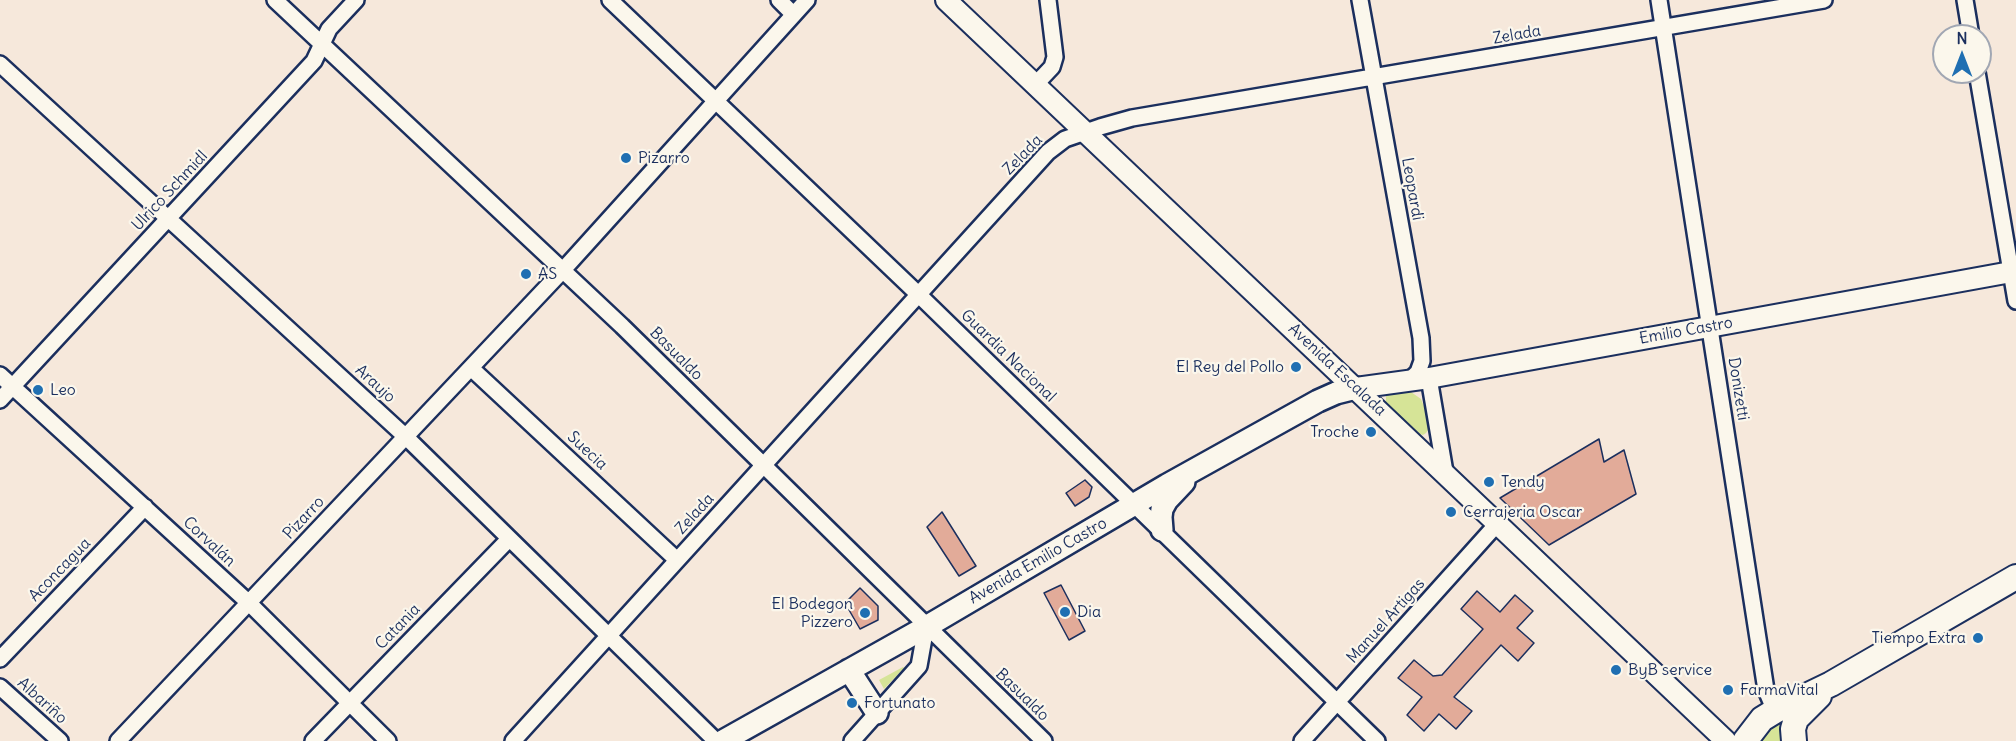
<!DOCTYPE html>
<meta charset="utf-8">
<style>
body{margin:0}
#map{position:relative;width:2016px;height:741px;overflow:hidden;background:#f6e8db;font-family:Delius,sans-serif}
canvas{display:block}
.north{position:absolute;left:1932px;top:24px;width:60px;height:60px;box-sizing:border-box;background:#fbf7ec;border:2px solid #a1a7b3;border-radius:50%;rotate:0deg;font-size:16px;font-weight:700;line-height:24px;text-align:center;color:#1b2f5e}
.north::after{content:'';display:block;margin:auto;width:21px;height:27px;background:#1f6fb2;clip-path:polygon(50% 0,100% 100%,50% 72%,0 100%)}
</style>
<div id="map">
<canvas width="2016" height="741"></canvas>
<div class="north">N</div>
</div>
<script>
const c = document.querySelector('canvas').getContext('2d');
c.lineJoin = 'round';
function paint(path, color) {
  c.fillStyle = color;
  c.fill(path, 'evenodd');
}
function poly(rows) {
  const path = new Path2D();
  for (const r of rows) {
    path.moveTo(r[0], r[1]);
    for (let i = 2; i < r.length; i += 2) path.lineTo(r[i], r[i + 1]);
  }
  return path;
}
function stroke(path, color, width, dash) {
  c.strokeStyle = color;
  c.lineWidth = width;
  c.lineCap = dash ? 'butt' : 'round';
  c.setLineDash(dash || []);
  c.stroke(path);
}
function write(font, color, halo, rows, align = 'center') {
  c.font = font + ' Delius,sans-serif';
  c.lineWidth = 4.5;
  c.setLineDash([]);
  c.textBaseline = 'middle';
  c.strokeStyle = halo;
  c.fillStyle = color;
  for (const [text, x, y, turn = 0] of rows) {
    c.save();
    c.translate(x, y);
    c.rotate((+turn || 0) * Math.PI / 180);
    c.textAlign = isNaN(turn) ? turn : align;
    if (halo) c.strokeText(text, 0, 0);
    c.fillText(text, 0, 0);
    c.restore();
  }
}
const green = poly([
 [1396,392,1411,392,1421,399,1425,409,1428,425,1428,430,1426,433,1423,435,1417,433,1386,403,1386,396],
 [903,667,904,668,884,689,879,680],
 [1794,706,1787,741,1760,741,1761,733]
]);
const building = poly([
 [1599,439,1604,462,1624,450,1636,494,1549,545,1500,498,1599,439],
 [1085,480,1092,487,1089,497,1075,506,1066,493,1085,480],
 [942,512,976,566,959,576,927,527,942,512],
 [1061,585,1085,631,1069,640,1044,593,1061,585],
 [860,588,878,606,878,620,860,629,845,603,860,588],
 [1477,591,1500,612,1515,595,1533,611,1517,628,1534,643,1518,661,1501,645,1454,697,1472,711,1456,729,1439,714,1424,731,1407,715,1422,697,1398,678,1414,660,1433,676,1442,675,1483,629,1461,609,1477,591]
]);
const minor = poly([
 [275,0,622,326,1044,741],
 [610,0,919,295,1377,741],
 [779,0,793,14],
 [1360,0,1421,338,1422,361,1418,372,1409,381],
 [1659,0,1766,690,1775,711],
 [1965,0,1971,36],
 [0,64,406,437,716,741],
 [1977,72,2016,301],
 [1035,85,1052,67,1055,57,1048,0],
 [471,368,677,560],
 [0,375,249,603,388,741],
 [1429,378,1445,472],
 [0,400,314,61,329,29,356,0],
 [0,659,145,507],
 [0,687,60,741],
 [118,741,563,270,807,0],
 [313,741,509,539],
 [513,741,1048,152,1065,139,1100,127,1132,118,1824,0],
 [852,741,919,666,926,627],
 [1302,741,1497,524]
]);
const tertiary = poly([
 [946,0,1726,741],
 [1356,388,1429,378,2016,271]
]);
const secondary = poly([
 [1162,530,1161,517,1162,509,1167,500,1184,482],
 [849,670,877,713],
 [723,741,926,627,1167,485,1318,401,1336,393,1356,388]
]);
const primary = poly([
 [1745,741,1762,719,1775,711,1831,684,2016,577],
 [1794,741,1793,729,1796,719,1819,696]
]);
const markers = [
 [626,158,6,"#1f6fb2"],
 [526,274,6,"#1f6fb2"],
 [1296,367,6,"#1f6fb2"],
 [38,390,6,"#1f6fb2"],
 [1371,432,6,"#1f6fb2"],
 [1489,482,6,"#1f6fb2"],
 [1451,512,6,"#1f6fb2"],
 [1065,612,6,"#1f6fb2"],
 [865,613,6,"#1f6fb2"],
 [1978,638,6,"#1f6fb2"],
 [1616,670,6,"#1f6fb2"],
 [1728,690,6,"#1f6fb2"],
 [852,703,6,"#1f6fb2"]
];
const streetNames = [
 ["Zelada",1517,35,-10],
 ["Zelada",1023,155,-46],
 ["Leopardi",1412,189,80],
 ["Ulrico Schmidl",170,191,-47],
 ["Emilio Castro",1686,331,-10],
 ["Basualdo",676,354,45],
 ["Guardia Nacional",1008,356,44],
 ["Avenida Escalada",1337,370,43],
 ["Araujo",375,384,42],
 ["Donizetti",1738,389,81],
 ["Suecia",587,451,43],
 ["Zelada",695,514,-48],
 ["Pizarro",304,518,-47],
 ["Corvalán",209,542,43],
 ["Avenida Emilio Castro",1038,561,-30],
 ["Aconcagua",60,570,-46],
 ["Manuel Artigas",1386,621,-48],
 ["Catania",398,627,-46],
 ["Basualdo",1022,695,44],
 ["Albariño",42,701,42]
];
const poiNames = [
 ["Pizarro",638,158],
 ["AS",538,274],
 ["El Rey del Pollo",1284,367,"right"],
 ["Leo",50,390],
 ["Troche",1359,432,"right"],
 ["Tendy",1501,482],
 ["Cerrajeria Oscar",1463,512],
 ["El Bodegon",853,604,"right"],
 ["Pizzero",853,622,"right"],
 ["Dia",1077,612],
 ["Tiempo Extra",1966,638,"right"],
 ["ByB service",1628,670],
 ["FarmaVital",1740,690],
 ["Fortunato",864,703]
];
paint(green, '#d6e497');
paint(building, '#e2ab99');
stroke(building, '#1b2f5e', 1.5);
stroke(minor, '#1b2f5e', 20);
stroke(tertiary, '#1b2f5e', 24);
stroke(secondary, '#1b2f5e', 26);
stroke(primary, '#1b2f5e', 28);
stroke(minor, '#fbf7ec', 15);
stroke(tertiary, '#fbf7ec', 20);
stroke(secondary, '#fbf7ec', 21);
stroke(primary, '#fbf7ec', 24);
for (const [x, y, r, color] of markers) {
  const dot = new Path2D();
  dot.arc(x, y, r, 0, 2 * Math.PI);
  c.fillStyle = color;
  c.fill(dot);
  stroke(dot, '#fbf7ec', 2);
}
write('16px', '#1b2f5e', '#fbf7ec', streetNames);
write('16px', '#1b2f5e', '#fbf7ec', poiNames, 'left');
</script>
